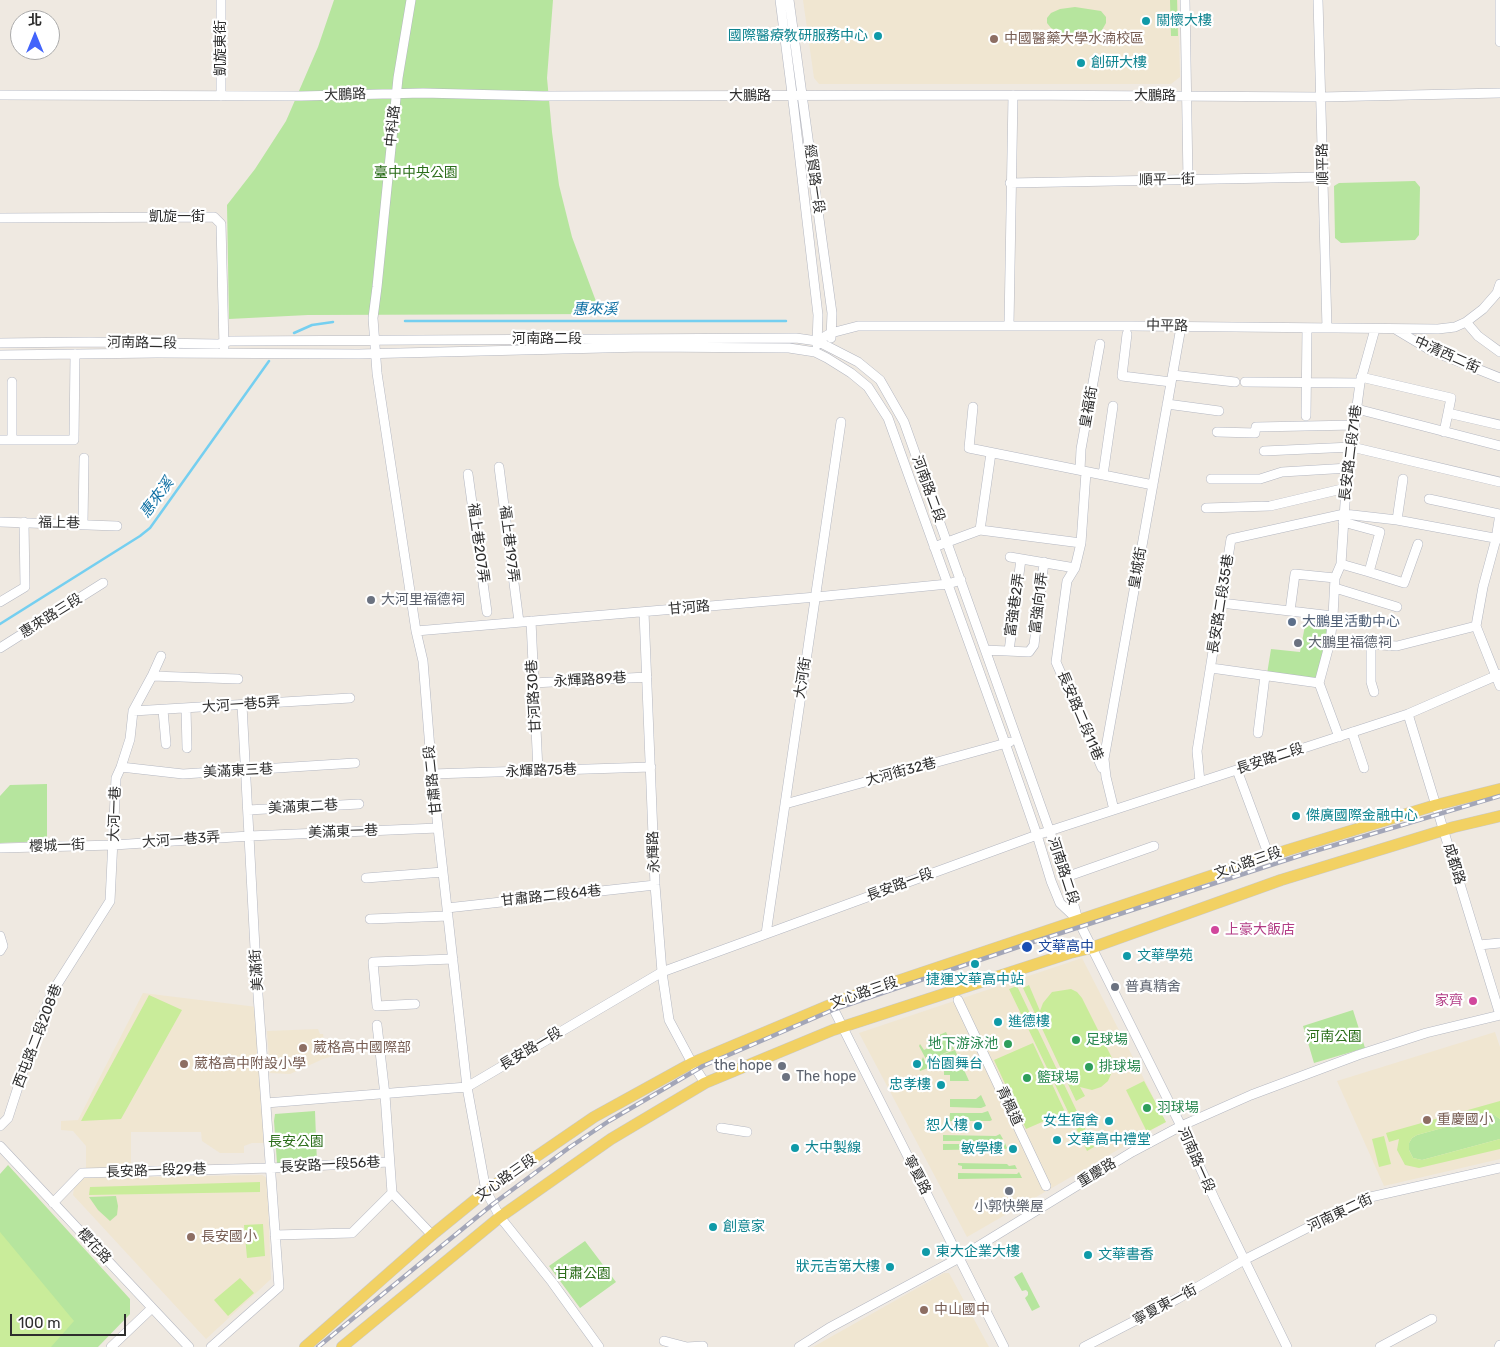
<!DOCTYPE html>
<meta charset="utf-8">
<style>
body{margin:0}
#map{position:relative;width:1500px;height:1347px;overflow:hidden;background:#efe9e1;font-family:Rubik,"Noto Sans TC",sans-serif}
canvas{display:block}
.north{position:absolute;left:10px;top:10px;width:50px;height:50px;box-sizing:border-box;background:#fff;border:1px solid #ababab;border-radius:50%;rotate:0deg;font-size:14px;font-weight:700;line-height:20px;text-align:center;color:#2e2e2e}
.north::after{content:'';display:block;margin:auto;width:18px;height:22px;background:#4264fb;clip-path:polygon(50% 0,100% 100%,50% 72%,0 100%)}
.scale{position:absolute;left:10px;top:1314px;width:116px;height:22px;box-sizing:border-box;border:2px solid #2e2e2e;border-top:0;padding-left:6px;font-size:15px;line-height:18px;white-space:nowrap;color:#2e2e2e;-webkit-text-stroke:4px #fff;paint-order:stroke}
</style>
<div id="map">
<canvas width="1500" height="1347"></canvas>
<div class="north">北</div>
<div class="scale">100 m</div>
</div>
<script>
const c = document.querySelector('canvas').getContext('2d');
c.lineJoin = 'round';
function paint(path, color) {
  c.fillStyle = color;
  c.fill(path, 'evenodd');
}
function poly(rows) {
  const path = new Path2D();
  for (const r of rows) {
    path.moveTo(r[0], r[1]);
    for (let i = 2; i < r.length; i += 2) path.lineTo(r[i], r[i + 1]);
  }
  return path;
}
function stroke(path, color, width, dash) {
  c.strokeStyle = color;
  c.lineWidth = width;
  c.lineCap = dash ? 'butt' : 'round';
  c.setLineDash(dash || []);
  c.stroke(path);
}
function write(font, color, halo, rows, align = 'center') {
  c.font = font + ' Rubik,"Noto Sans TC",sans-serif';
  c.lineWidth = 4.5;
  c.setLineDash([]);
  c.textBaseline = 'middle';
  c.strokeStyle = halo;
  c.fillStyle = color;
  for (const [text, x, y, turn = 0] of rows) {
    c.save();
    c.translate(x, y);
    c.rotate((+turn || 0) * Math.PI / 180);
    c.textAlign = isNaN(turn) ? turn : align;
    if (halo) c.strokeText(text, 0, 0);
    c.fillText(text, 0, 0);
    c.restore();
  }
}
const education = poly([
 [803,0,1178,0,1180,77,1171,84,819,84,814,78],
 [1082,958,1166,1122,967,1237,859,1033],
 [143,993,257,1007,267,1143,252,1143,244,1146,244,1153,220,1153,202,1141,201,1132,131,1132,131,1169,86,1170,86,1146,73,1131,61,1130,61,1121,78,1120],
 [318,1029,320,1034,323,1034,324,1040,336,1041,337,1055,323,1059,290,1074,270,1073,267,1031],
 [1495,1032,1500,1047,1500,1159,1384,1186,1337,1081],
 [262,1175,267,1178,271,1279,206,1339,73,1195,74,1188,84,1178],
 [944,1273,949,1273,989,1347,813,1347]
]);
const green = poly([
 [334,0,553,0,547,78,552,132,559,185,572,237,597,304,602,314,308,315,229,319,227,205,255,169,286,121,318,47],
 [1170,0,1177,0,1178,36,1171,36],
 [1075,7,1101,11,1106,17,1106,23,1102,30,1092,34,1076,36,1059,32,1051,28,1047,23,1047,18,1051,13,1060,9],
 [1415,181,1420,187,1419,235,1415,240,1341,243,1335,238,1334,186,1339,183],
 [1307,615,1331,618,1317,680,1267,674,1271,649,1300,652],
 [47,784,47,841,0,843,0,796,10,785],
 [1353,1010,1365,1048,1314,1063,1303,1026],
 [946,1032,954,1049,938,1056,955,1050,969,1081,950,1081,950,1075,944,1075,944,1067,940,1060,941,1063,920,1071,919,1068,923,1057,925,1062,927,1061,919,1046,920,1044,924,1050,930,1047,928,1040],
 [981,1095,986,1106,981,1108,950,1107,950,1099,976,1099],
 [315,1111,317,1164,283,1168,277,1163,274,1121,275,1114],
 [988,1111,992,1120,990,1121,949,1121,950,1113,982,1113],
 [1493,1114,1500,1119,1500,1139,1422,1160,1413,1158,1409,1150,1409,1143,1412,1138,1417,1135],
 [1000,1134,1003,1139,998,1141,943,1141,943,1135,996,1136],
 [1005,1143,1007,1148,1006,1149,943,1150,943,1144,1001,1144],
 [958,1163,1007,1164,1009,1166,1015,1165,1017,1169,962,1169,962,1166,958,1165],
 [8,1165,130,1299,130,1314,98,1347,0,1347,0,1174],
 [1019,1172,1022,1178,1020,1178,958,1179,958,1173,1017,1174],
 [116,1196,118,1206,117,1215,110,1221,98,1210,89,1197],
 [585,1241,616,1282,580,1308,549,1266],
 [1022,1272,1040,1307,1032,1311,1025,1298,1028,1295,1028,1292,1026,1290,1022,1291,1014,1277]
]);
const pitch = poly([
 [1029,985,1040,1011,1043,1003,1052,992,1071,989,1077,992,1082,998,1113,1060,1114,1067,1108,1081,1101,1087,1092,1090,1080,1087,1085,1096,1076,1101,1023,988],
 [1017,986,1094,1147,1087,1151,1009,989],
 [149,995,182,1010,121,1119,81,1121],
 [1033,1043,1065,1112,1026,1129,994,1060],
 [1144,1081,1166,1122,1147,1132,1126,1090],
 [1500,1101,1500,1119,1493,1114,1417,1135,1412,1138,1409,1143,1409,1150,1413,1158,1422,1160,1500,1139,1500,1149,1419,1168,1405,1165,1397,1150,1399,1139,1389,1142,1386,1133],
 [1384,1136,1391,1164,1379,1167,1372,1139],
 [260,1182,260,1192,89,1195,90,1187],
 [263,1224,265,1256,247,1258,244,1225],
 [0,1232,74,1321,51,1347,0,1347],
 [240,1278,254,1293,228,1316,214,1300]
]);
const stream = poly([
 [405,321,786,321],
 [294,333,312,325,333,322],
 [0,624,140,536,150,528,269,361]
]);
const minor = poly([
 [221,0,221,96],
 [411,0,398,78,377,287,373,318,377,373,416,631,423,661,432,774,467,1087,486,1191,500,1217,552,1282,599,1347],
 [780,0,794,109,818,315,817,345],
 [789,0,832,313,831,338],
 [1185,0,1188,180],
 [1318,0,1327,328],
 [1500,0,1500,42],
 [0,95,301,96,423,93,543,96,1013,95,1321,97,1500,93],
 [1010,183,1323,177],
 [0,218,214,217,221,224,224,347],
 [1466,322,1478,336,1500,352],
 [1009,325,1013,95],
 [1395,329,1430,350,1500,378],
 [1127,334,1122,376,1171,382],
 [817,341,831,333,858,326,1132,326,1438,329,1455,327,1466,322,1483,309,1497,293,1500,284],
 [0,343,89,342,218,344,230,341,796,338,817,341,858,362,880,380,904,422,1066,877,1078,920,1181,1126,1215,1200,1287,1347],
 [0,355,157,353,359,354,644,347,789,348,815,352,827,358,851,373,868,387,888,418,1005,743,1037,835,1051,881,1060,903,1078,920],
 [1173,375,1235,382],
 [1361,377,1451,398,1448,413,1500,425],
 [1245,382,1360,383],
 [1167,404,1219,411],
 [973,407,969,448,1153,485],
 [1357,409,1500,446],
 [1306,416,1307,328],
 [1217,432,1255,433,1256,427,1355,425],
 [1444,432,1448,413],
 [0,440,74,440,75,354],
 [12,440,12,382],
 [1264,451,1352,447,1500,482],
 [499,467,519,622],
 [1080,470,1081,449,1100,344],
 [1086,472,1081,543,1075,568,1067,581,1056,662,1102,768],
 [468,474,487,612],
 [1103,475,1113,406],
 [1211,479,1260,479,1282,472,1349,468],
 [1429,499,1500,514],
 [1206,508,1270,506,1346,488],
 [1500,514,1496,539,1483,587,1476,626,1500,686],
 [1397,520,1403,479],
 [0,522,117,526],
 [83,524,84,458],
 [980,530,991,453],
 [934,547,980,530,1081,543],
 [1010,557,1075,568],
 [1341,564,1369,572,1380,532,1343,522],
 [1369,572,1404,583,1418,544],
 [1335,588,1397,607],
 [0,602,25,587,24,522],
 [1221,603,1333,616],
 [1290,611,1295,574,1335,578],
 [644,612,655,885,662,972,669,1020,692,1063,705,1083],
 [531,621,538,771],
 [416,631,816,597,948,584,961,580],
 [1330,642,1397,646,1476,626],
 [1371,644,1371,682,1374,692],
 [0,648,103,583],
 [985,650,1029,652,1034,645,1044,562],
 [1009,651,1021,559],
 [1211,668,1319,683],
 [152,676,161,656],
 [533,683,647,677],
 [186,708,187,748],
 [163,710,166,744],
 [133,711,350,698],
 [1408,714,1500,1015],
 [1352,732,1364,768],
 [1258,733,1265,676],
 [1339,737,1319,683,1330,642,1333,616,1335,578,1341,564,1346,488,1360,383,1375,329],
 [121,767,183,774,355,763],
 [1237,770,1269,856],
 [432,774,651,767],
 [1200,782,1197,751,1231,539,1344,514,1397,520,1500,539],
 [785,804,1010,742],
 [248,810,359,804],
 [1114,810,1106,777,1104,759,1181,327],
 [0,848,114,845,249,836,438,828],
 [1066,877,1154,846],
 [366,878,443,872],
 [447,908,655,885],
 [370,919,448,916],
 [766,934,841,422],
 [0,936,3,946,0,951],
 [1479,945,1500,943],
 [958,1000,1046,1186],
 [415,1004,377,1006,373,962,453,959],
 [831,1004,1004,1347],
 [377,1025,385,1095,392,1193],
 [266,1103,467,1087,662,972,1037,835,1408,714,1500,674],
 [0,1126,8,1118,28,1056,51,994,110,901,116,778,121,767,130,739,133,711,152,676,238,679],
 [721,1128,747,1132],
 [0,1146,189,1347],
 [392,1193,432,1235],
 [53,1203,82,1173,271,1168,389,1162],
 [275,1235,352,1233,392,1193],
 [664,1341,687,1347,703,1346],
 [111,1347,152,1308],
 [211,1347,279,1287,256,967,242,705],
 [799,1347,829,1328,959,1258,1132,1152,1181,1126,1251,1095,1358,1055,1426,1033,1500,1015],
 [1084,1347,1177,1299,1244,1260,1366,1198,1500,1168],
 [1380,1347,1432,1319],
 [1499,1347,1500,1345]
]);
const major = poly([
 [305,1347,432,1235,486,1191,594,1117,692,1063,844,999,1288,850,1436,805,1500,789],
 [342,1347,500,1217,611,1139,705,1083,833,1030,1070,953,1091,948,1281,880,1454,827,1500,816]
]);
const rail = poly([
 [318,1347,493,1204,570,1147,609,1121,703,1066,835,1009,1027,944,1308,853,1500,796]
]);
const markers = [
 [1146,21,5,"#0f9aa8"],
 [878,36,5,"#0f9aa8"],
 [994,39,5,"#8d6e63"],
 [1081,63,5,"#0f9aa8"],
 [371,600,5,"#6b7280"],
 [1292,622,5,"#5c6f8a"],
 [1298,643,5,"#6b7280"],
 [1296,816,5,"#0f9aa8"],
 [1215,930,5,"#d1479c"],
 [1027,947,6,"#1a4fb4"],
 [1127,956,5,"#0f9aa8"],
 [975,964,5,"#0f9aa8"],
 [1115,987,5,"#6b7280"],
 [1473,1001,5,"#d1479c"],
 [998,1022,5,"#0f9aa8"],
 [1076,1040,5,"#2e9e5b"],
 [1008,1044,5,"#2e9e5b"],
 [303,1048,5,"#8d6e63"],
 [184,1064,5,"#8d6e63"],
 [917,1064,5,"#0f9aa8"],
 [782,1066,5,"#6b7280"],
 [1089,1067,5,"#2e9e5b"],
 [786,1077,5,"#6b7280"],
 [1027,1078,5,"#2e9e5b"],
 [941,1085,5,"#0f9aa8"],
 [1147,1108,5,"#2e9e5b"],
 [1427,1120,5,"#8d6e63"],
 [1109,1121,5,"#0f9aa8"],
 [978,1126,5,"#0f9aa8"],
 [1057,1140,5,"#0f9aa8"],
 [795,1148,5,"#0f9aa8"],
 [1013,1149,5,"#0f9aa8"],
 [1009,1191,5,"#6b7280"],
 [713,1227,5,"#0f9aa8"],
 [191,1237,5,"#8d6e63"],
 [926,1252,5,"#0f9aa8"],
 [1088,1255,5,"#0f9aa8"],
 [890,1267,5,"#0f9aa8"],
 [924,1310,5,"#8d6e63"]
];
const cultureNames = [
 ["關懷大樓",1156,21],
 ["國際醫療敎研服務中心",868,36,"right"],
 ["創研大樓",1091,63],
 ["傑廣國際金融中心",1306,816],
 ["文華學苑",1137,956],
 ["捷運文華高中站",975,980,"center"],
 ["進德樓",1008,1022],
 ["怡園舞台",927,1064],
 ["忠孝樓",931,1085,"right"],
 ["女生宿舍",1099,1121,"right"],
 ["恕人樓",968,1126,"right"],
 ["文華高中禮堂",1067,1140],
 ["大中製線",805,1148],
 ["敏學樓",1003,1149,"right"],
 ["創意家",723,1227],
 ["東大企業大樓",936,1252],
 ["文華書香",1098,1255],
 ["狀元吉第大樓",880,1267,"right"]
];
const educationNames = [
 ["中國醫藥大學水湳校區",1004,39],
 ["葳格高中國際部",313,1048],
 ["葳格高中附設小學",194,1064],
 ["重慶國小",1437,1120],
 ["長安國小",201,1237],
 ["中山國中",934,1310]
];
const streetNames = [
 ["凱旋東街",221,48,-90],
 ["大鵬路",345,95,-2],
 ["大鵬路",750,96],
 ["大鵬路",1155,96],
 ["中科路",393,126,-84],
 ["順平路",1323,164,-91],
 ["經貿路一段",814,179,82],
 ["順平一街",1167,180,-1],
 ["凱旋一街",177,217],
 ["中平路",1167,326,1],
 ["河南路二段",547,339],
 ["河南路二段",142,343,1],
 ["中清西二街",1447,355,24],
 ["皇福街",1089,407,-80],
 ["長安路二段71巷",1351,453,-83],
 ["河南路二段",928,489,70],
 ["福上巷",59,523,1],
 ["福上巷207弄",478,543,82],
 ["福上巷197弄",509,544,83],
 ["皇城街",1138,568,-80],
 ["富強向1弄",1039,603,-83],
 ["長安路二段35巷",1221,604,-81],
 ["富強巷2弄",1015,605,-82],
 ["甘河路",689,608,-5],
 ["惠來路三段",51,616,-32],
 ["大河街",803,678,-81],
 ["永輝路89巷",590,680,-3],
 ["甘河路30巷",534,696,-93],
 ["大河一巷5弄",241,705,-4],
 ["長安路二段11巷",1080,716,67],
 ["長安路二段",1270,759,-18],
 ["美滿東三巷",238,771,-3],
 ["永輝路75巷",541,771,-2],
 ["大河街32巷",901,772,-15],
 ["甘肅路二段",433,780,-96],
 ["美滿東二巷",303,807,-3],
 ["大河一巷",115,814,-88],
 ["美滿東一巷",343,832,-2],
 ["大河一巷3弄",181,840,-4],
 ["櫻城一街",57,846,-2],
 ["永輝路",654,852,-92],
 ["文心路三段",1248,863,-19],
 ["成都路",1454,864,73],
 ["河南路二段",1063,871,72],
 ["長安路一段",900,885,-20],
 ["甘肅路二段64巷",551,896,-6],
 ["美滿街",257,970,-94],
 ["文心路三段",864,993,-19],
 ["西屯路二段208巷",38,1036,-69],
 ["長安路一段",531,1049,-31],
 ["青楓道",1009,1106,65],
 ["河南路一段",1196,1160,66],
 ["長安路一段56巷",330,1165,-3],
 ["長安路一段29巷",156,1171,-2],
 ["重慶路",1097,1173,-31],
 ["寧夏路",917,1175,63],
 ["文心路三段",506,1178,-35],
 ["河南東二街",1340,1213,-25],
 ["櫻花路",94,1246,47],
 ["寧夏東一街",1165,1305,-28]
];
const parkNames = [
 ["臺中中央公園",416,173],
 ["河南公園",1334,1037],
 ["長安公園",296,1142],
 ["甘肅公園",583,1274]
];
const worshipNames = [
 ["大河里福德祠",381,600],
 ["大鵬里福德祠",1308,643],
 ["普真精舍",1125,987],
 ["the hope",772,1066,"right"],
 ["The hope",796,1077],
 ["小郭快樂屋",1009,1207,"center"]
];
const serviceNames = [
 ["大鵬里活動中心",1302,622]
];
const hotelNames = [
 ["上豪大飯店",1225,930],
 ["家齊",1463,1001,"right"]
];
const transitNames = [
 ["文華高中",1038,947]
];
const leisureNames = [
 ["足球場",1086,1040],
 ["地下游泳池",998,1044,"right"],
 ["排球場",1099,1067],
 ["籃球場",1037,1078],
 ["羽球場",1157,1108]
];
const waterNames = [
 ["惠來溪",595,310],
 ["惠來溪",157,498,-54]
];
paint(education, '#f0e6d1');
paint(green, '#b6e59e');
paint(pitch, '#c9ec9a');
stroke(stream, '#75cff0', 2.5);
stroke(minor, '#b4b7c1', 10);
stroke(major, '#c9c9c9', 12);
stroke(minor, '#fff', 9);
stroke(major, '#f2d163', 11);
stroke(rail, '#a3a6b8', 4.5);
stroke(rail, '#fff', 2.5, [8]);
for (const [x, y, r, color] of markers) {
  const dot = new Path2D();
  dot.arc(x, y, r, 0, 2 * Math.PI);
  c.fillStyle = color;
  c.fill(dot);
  stroke(dot, '#fff', 2);
}
write('14px', '#0d838f', '#fff', cultureNames, 'left');
write('14px', '#785e54', '#fff', educationNames, 'left');
write('14px', '#2e2e2e', '#fff', streetNames);
write('14px', '#2c6e1b', '#fff', parkNames);
write('14px', '#5b616d', '#fff', worshipNames, 'left');
write('14px', '#4e5e75', '#fff', serviceNames, 'left');
write('14px', '#b23c85', '#fff', hotelNames, 'left');
write('14px', '#164399', '#fff', transitNames, 'left');
write('14px', '#27864d', '#fff', leisureNames, 'left');
write('italic 15px', '#0d6fa3', '#fff', waterNames);
</script>
